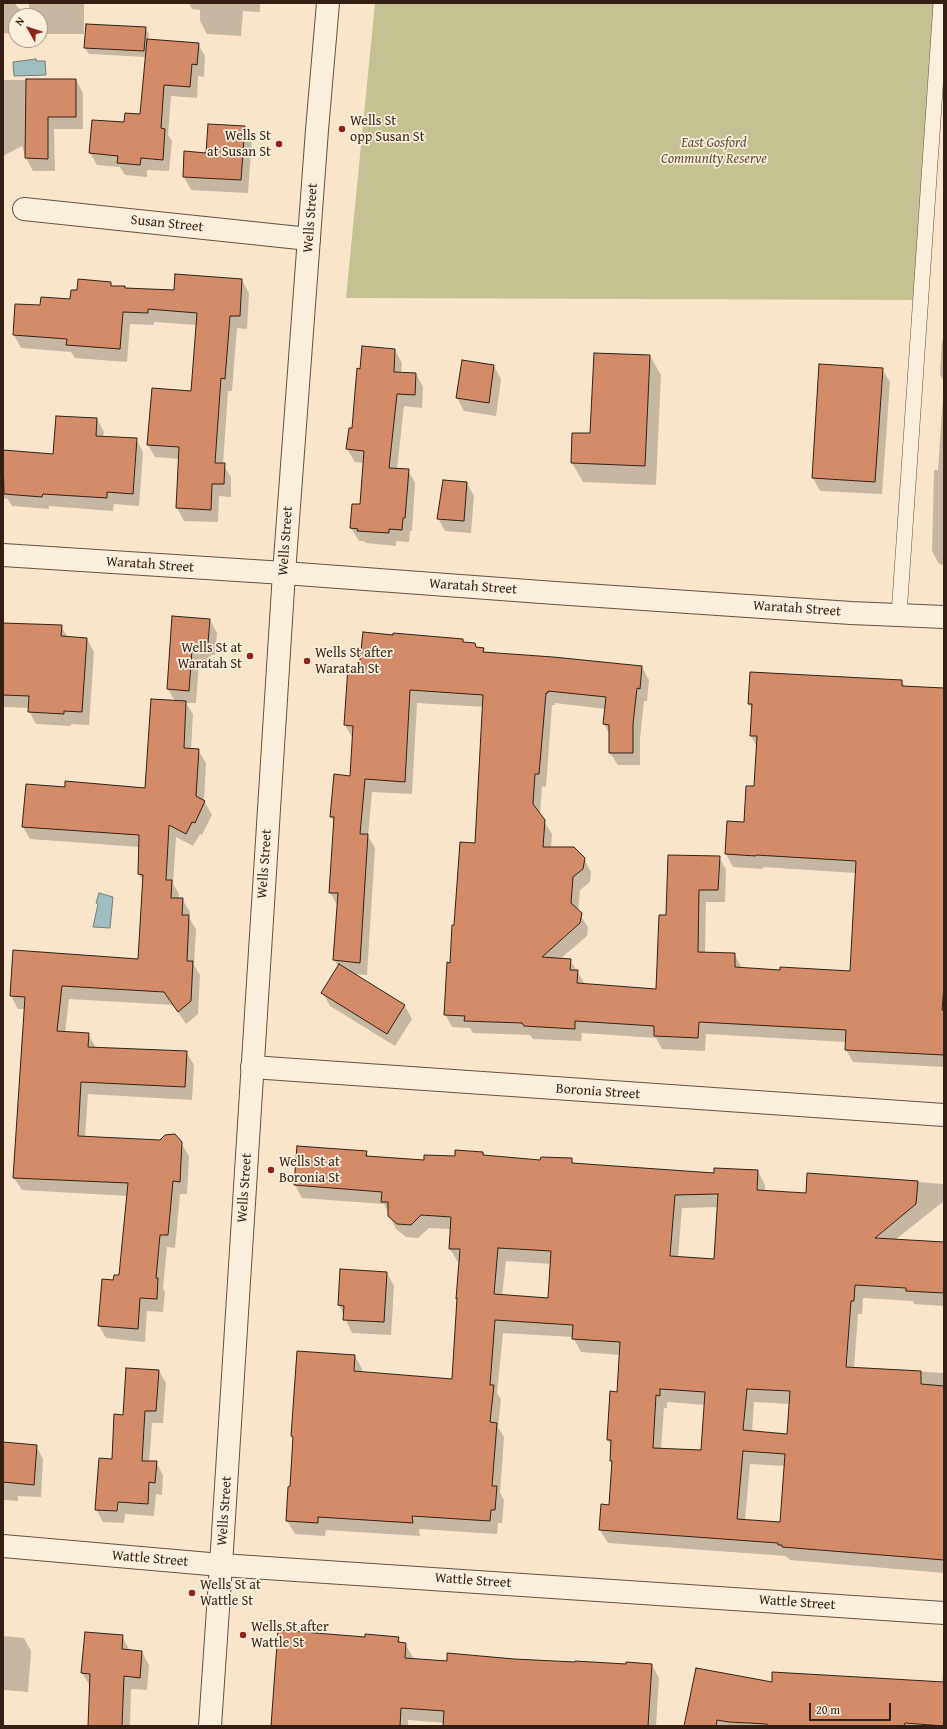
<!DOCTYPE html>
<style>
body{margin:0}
#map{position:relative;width:947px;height:1729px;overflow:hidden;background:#f8e5cb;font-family:"Gentium Book Plus",serif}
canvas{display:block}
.frame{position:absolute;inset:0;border:4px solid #351f14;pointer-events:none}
.north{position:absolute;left:8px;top:8px;width:40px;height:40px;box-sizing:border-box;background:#faeedd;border:1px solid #ab9b8d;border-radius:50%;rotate:309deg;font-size:11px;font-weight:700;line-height:16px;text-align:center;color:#351f14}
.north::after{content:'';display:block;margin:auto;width:14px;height:18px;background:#8f2418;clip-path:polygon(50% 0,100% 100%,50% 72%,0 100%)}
.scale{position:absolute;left:809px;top:1703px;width:82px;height:18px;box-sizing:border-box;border:2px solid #351f14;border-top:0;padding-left:5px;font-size:12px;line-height:14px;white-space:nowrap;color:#351f14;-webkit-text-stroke:3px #faeedd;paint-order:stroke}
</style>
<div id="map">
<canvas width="947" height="1729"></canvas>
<div class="frame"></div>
<div class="north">N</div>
<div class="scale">20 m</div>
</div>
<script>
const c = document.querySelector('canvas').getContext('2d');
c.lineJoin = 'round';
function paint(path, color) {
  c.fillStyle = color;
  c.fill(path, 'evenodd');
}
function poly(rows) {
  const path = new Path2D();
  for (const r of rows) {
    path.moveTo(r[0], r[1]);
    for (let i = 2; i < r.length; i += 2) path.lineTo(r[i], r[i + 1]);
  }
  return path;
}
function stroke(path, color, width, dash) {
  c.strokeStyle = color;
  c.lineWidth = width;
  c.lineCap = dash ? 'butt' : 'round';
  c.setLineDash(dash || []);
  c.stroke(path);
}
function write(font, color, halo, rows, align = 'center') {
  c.font = font + ' "Gentium Book Plus",serif';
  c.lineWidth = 3.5;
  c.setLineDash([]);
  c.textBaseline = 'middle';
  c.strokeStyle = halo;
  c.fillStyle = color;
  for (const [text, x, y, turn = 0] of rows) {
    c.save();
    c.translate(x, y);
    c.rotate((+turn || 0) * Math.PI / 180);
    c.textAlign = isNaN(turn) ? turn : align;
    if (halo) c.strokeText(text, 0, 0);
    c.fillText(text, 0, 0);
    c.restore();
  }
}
const green = poly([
 [375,3,940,3,921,300,346,298]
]);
const water = poly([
 [36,59,36,61,45,61,46,75,14,76,13,62,36,59],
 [99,893,113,897,110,928,93,927,98,904,96,903,99,893]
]);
const shadow = poly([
 [3,3,14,3,26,16,16,16,16,34,3,33],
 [29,3,84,3,84,34,40,34,40,16,29,16],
 [189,3,260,3,260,12,243,11,241,36,207,34,200,21,200,10,192,9],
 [145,28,149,34,148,40,198,44,205,56,204,77,198,76,197,98,171,96,168,135,172,141,169,171,147,170,147,177,125,175,120,167,97,165,90,153,125,124,141,115,146,57,89,54,85,48],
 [3,80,76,80,83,93,83,129,54,129,55,171,33,171,26,158,22,146,3,156],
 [244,127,252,140,248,193,191,190,184,177,207,154],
 [242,280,249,293,247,329,237,328,232,391,228,391,223,464,231,477,231,497,219,496,218,522,184,521,177,508,179,459,155,457,148,445,192,392,197,325,154,322,154,325,130,324,127,362,75,358,71,352,21,348,14,335,41,306,71,300,77,291,110,283,112,287,125,289,175,291],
 [942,340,944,340,944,565,939,564,932,551,934,470,938,470,944,381,940,375],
 [395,350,402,363,401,373,416,374,423,387,422,408,404,406,397,469,408,470,415,483,412,531,410,531,409,542,396,541,396,546,366,543,364,541,359,541,351,528,361,505,364,463,355,462,347,449,350,429,353,429,361,370],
 [650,356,661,375,656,485,583,482,572,463,591,434],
 [463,362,494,366,501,379,496,416,464,411,457,398],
 [882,369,890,382,882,494,820,491,813,478],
 [97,419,104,432,103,437,136,439,143,452,139,506,114,504,113,511,49,506,49,509,12,506,8,499,3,498,3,452,54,455],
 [467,483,474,496,471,533,445,531,438,518],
 [210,620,217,633,215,655,211,655,210,663,199,663,196,703,186,703,193,714,191,750,198,750,206,763,204,801,212,815,202,835,200,834,193,846,176,837,173,884,179,894,178,899,182,899,190,912,189,918,196,929,194,965,200,975,198,1014,186,1024,173,1005,69,999,65,1033,88,1034,96,1048,186,1052,194,1065,192,1100,88,1094,85,1137,181,1143,189,1156,187,1194,180,1194,175,1248,167,1247,163,1288,165,1292,163,1312,147,1311,145,1342,106,1338,99,1326,114,1281,120,1276,128,1196,22,1190,14,1178,25,1009,18,1009,11,996,139,960,144,883,139,874,140,847,30,839,23,827,66,788,146,789,175,701,168,689],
 [3,623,61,626,68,638,87,639,94,652,89,725,71,724,71,726,36,724,29,711,29,708,3,707],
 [463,640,465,643,474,644,477,648,483,649,485,653,642,667,649,680,647,701,644,701,640,738,640,765,618,765,610,753,610,735,604,724,606,709,555,703,555,705,552,705,546,787,542,786,540,815,552,834,551,848,584,859,591,872,590,882,580,890,578,912,588,927,587,936,560,959,570,960,585,984,657,990,667,916,719,857,726,870,725,902,706,902,705,953,734,954,742,968,781,971,851,973,856,873,763,867,763,869,733,867,726,854,744,823,755,787,757,747,751,736,752,710,749,704,902,681,905,687,944,689,944,1067,853,1062,846,1050,846,1042,706,1034,705,1051,662,1049,656,1038,582,1033,581,1041,533,1039,530,1035,473,1033,470,1028,452,1027,445,1014,455,926,476,844,484,707,417,703,412,794,372,792,368,836,375,848,367,975,353,974,405,1006,412,1019,395,1046,330,1006,323,993,339,967,334,960,337,905,330,892,335,823,331,817,351,777,353,739,345,725,349,668,360,669],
 [366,1152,369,1157,425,1161,483,1153,485,1156,541,1161,571,1159,574,1164,715,1174,758,1171,765,1185,765,1192,807,1194,808,1174,943,1184,944,1201,895,1240,944,1243,944,1306,914,1304,913,1301,863,1298,862,1314,858,1314,854,1368,944,1373,944,1573,790,1560,786,1556,608,1543,600,1530,610,1506,613,1465,611,1461,611,1445,608,1440,618,1393,620,1355,581,1352,573,1337,503,1333,497,1393,501,1399,498,1427,504,1437,500,1493,504,1500,502,1523,498,1523,497,1534,419,1529,420,1536,326,1530,325,1536,295,1534,287,1521,291,1487,294,1439,292,1436,355,1356,362,1369,362,1373,453,1380,460,1262,458,1262,450,1249,452,1229,429,1228,418,1238,406,1237,396,1229,384,1204,302,1198,295,1185],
 [718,1207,715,1260,678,1257,682,1208],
 [506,1261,551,1264,549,1299,502,1296],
 [667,1402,705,1405,702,1451,661,1449,664,1408,667,1408],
 [754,1402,790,1404,787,1435,752,1432],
 [750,1464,785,1466,781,1523,745,1521],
 [341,1270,387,1273,394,1286,391,1335,352,1333,339,1305],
 [159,1371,166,1383,163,1423,152,1423,149,1462,156,1462,163,1475,162,1495,156,1494,154,1516,125,1514,124,1523,103,1522,96,1509,113,1460,124,1416],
 [3,1443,36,1446,43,1459,41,1497,18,1496,18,1501,3,1500],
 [3,1636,24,1638,31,1651,28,1692,3,1690],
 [122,1636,130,1651,142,1652,149,1665,147,1690,131,1689,130,1726,89,1726,90,1686,82,1673],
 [366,1638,398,1638,401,1643,405,1644,413,1657,413,1660,448,1662,514,1660,627,1665,652,1665,659,1678,656,1726,444,1726,444,1723,408,1720,408,1726,272,1726],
 [943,1672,944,1726,685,1726,773,1684,942,1683]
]);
const building = poly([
 [86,24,146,27,144,51,84,48,86,24],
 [147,39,199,43,197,65,192,64,190,87,164,85,161,128,165,129,163,160,141,158,140,165,117,163,118,156,89,153,92,120,124,122,125,113,140,114,147,39],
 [26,79,76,79,76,117,48,117,48,159,25,158,26,79],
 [208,124,245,126,241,180,183,177,184,151,206,153,208,124],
 [175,274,242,279,240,316,230,316,225,379,221,378,215,463,225,463,224,484,212,484,211,510,176,508,179,447,147,445,152,388,191,391,197,313,148,309,148,313,123,312,120,349,66,345,67,339,13,335,15,304,40,305,41,297,70,299,71,290,77,290,78,279,111,282,111,286,125,286,125,288,174,290,175,274],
 [362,346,395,349,394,372,416,373,415,395,397,394,389,468,409,469,405,518,403,518,402,530,389,529,389,533,357,531,358,529,350,528,352,504,360,504,364,451,346,449,349,428,352,428,357,368,360,369,362,346],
 [594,353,650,355,645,466,571,463,572,433,590,433,594,353],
 [462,360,494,365,489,403,456,398,462,360],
 [819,364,883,368,875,482,812,478,819,364],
 [56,416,97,418,96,436,137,438,133,494,107,492,107,498,43,494,42,497,4,494,3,450,53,454,56,416],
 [443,480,467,482,464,521,437,519,443,480],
 [172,616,210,619,208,643,204,642,203,651,192,650,189,691,167,689,172,616],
 [3,623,62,625,61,636,87,638,82,712,64,711,64,714,28,712,29,696,3,695,3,623],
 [363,632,393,635,393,633,463,639,463,642,475,643,476,647,484,648,483,652,553,657,642,666,640,689,637,688,633,724,633,753,609,753,609,725,603,724,606,697,548,691,548,693,546,693,539,774,535,774,533,804,545,820,543,847,574,847,585,858,583,869,573,877,571,903,582,913,580,923,542,957,571,959,570,970,578,970,577,983,656,989,659,915,666,915,668,855,720,856,718,890,699,890,698,952,735,953,735,967,780,970,780,967,850,971,856,861,756,855,756,856,725,854,727,821,744,822,746,786,754,786,757,736,750,736,752,704,748,704,750,672,902,680,902,686,944,688,944,986,942,1010,944,1010,944,1055,845,1050,846,1030,699,1022,698,1038,654,1036,654,1026,575,1021,575,1029,524,1026,522,1023,464,1021,465,1016,444,1015,447,962,450,963,452,925,454,925,460,842,475,843,483,695,410,690,405,782,365,779,360,834,368,834,360,963,333,960,338,893,329,893,334,817,330,817,334,774,350,776,353,726,344,725,348,667,359,668,363,632],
 [151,699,186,701,184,748,199,749,196,796,205,801,195,823,192,822,186,834,169,825,166,880,172,880,171,898,183,898,182,915,189,915,187,961,193,961,191,1001,178,1012,164,992,62,986,57,1031,89,1033,88,1047,187,1051,185,1087,81,1082,78,1136,160,1140,165,1135,175,1134,182,1142,180,1182,173,1181,168,1235,160,1235,156,1278,158,1278,157,1299,140,1298,138,1329,98,1326,102,1279,113,1280,114,1275,119,1275,128,1183,13,1178,25,997,10,996,13,950,138,959,143,875,138,874,139,835,22,827,26,784,65,787,65,781,145,788,151,699],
 [339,964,405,1005,387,1034,321,993,339,964],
 [297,1146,367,1151,366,1156,424,1160,424,1155,455,1156,455,1150,483,1152,483,1155,540,1160,541,1157,572,1158,572,1163,714,1173,714,1168,758,1170,757,1190,806,1193,807,1173,918,1181,916,1204,875,1238,944,1242,944,1293,906,1291,906,1288,855,1285,854,1301,851,1301,846,1367,921,1371,921,1384,944,1386,944,1560,782,1547,782,1545,778,1545,778,1543,599,1530,601,1504,609,1505,612,1461,610,1461,611,1440,607,1440,610,1391,617,1392,620,1342,572,1339,573,1325,495,1320,490,1385,494,1385,490,1422,497,1423,492,1486,497,1486,495,1510,491,1510,490,1521,412,1516,413,1523,318,1517,318,1523,286,1521,288,1487,290,1486,293,1437,291,1436,297,1351,355,1355,354,1371,452,1379,457,1298,456,1299,460,1249,449,1249,451,1217,421,1215,411,1225,397,1224,388,1216,388,1202,381,1202,382,1192,294,1185,297,1146],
 [718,1194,714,1259,670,1256,675,1195,718,1194],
 [498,1248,551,1251,548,1298,494,1294,498,1248],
 [660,1389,705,1392,701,1450,653,1448,656,1395,660,1396,660,1389],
 [747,1389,790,1391,787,1434,743,1430,747,1389],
 [743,1451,785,1454,780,1522,737,1519,743,1451],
 [340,1269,387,1272,384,1322,343,1320,344,1306,338,1305,340,1269],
 [126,1368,159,1370,156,1411,145,1411,142,1461,157,1461,155,1483,149,1482,148,1504,118,1502,117,1511,95,1510,99,1458,112,1459,114,1414,123,1415,126,1368],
 [3,1442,37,1445,34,1485,3,1482,3,1442],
 [278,1630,365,1637,365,1634,399,1637,398,1642,406,1643,405,1658,447,1661,447,1653,514,1659,575,1662,575,1661,626,1664,626,1662,652,1664,648,1726,443,1726,444,1711,401,1708,400,1726,271,1726,278,1630],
 [85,1632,123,1635,122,1649,142,1651,140,1678,124,1676,122,1726,88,1726,90,1674,81,1673,85,1632],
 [696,1668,772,1682,772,1672,944,1682,944,1726,905,1723,904,1726,767,1726,767,1724,729,1722,717,1720,716,1726,684,1726,696,1668]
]);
const service = poly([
 [899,615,941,3]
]);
const minor = poly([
 [24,209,309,239],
 [3,555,284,573,555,593,851,613,944,617],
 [252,1067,944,1115],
 [3,1546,221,1565,944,1613]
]);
const tertiary = poly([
 [210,1726,221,1565,284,573,317,130,328,3]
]);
const markers = [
 [342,129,4,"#8f2418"],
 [279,144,4,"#8f2418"],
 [250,656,4,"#8f2418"],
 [307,661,4,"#8f2418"],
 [271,1170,4,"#8f2418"],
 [192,1593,4,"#8f2418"],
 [243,1635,4,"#8f2418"]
];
const poiNames = [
 ["Wells St",350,121],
 ["opp Susan St",350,137],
 ["Wells St",271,136,"right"],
 ["at Susan St",271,152,"right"],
 ["Wells St at",242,648,"right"],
 ["Waratah St",242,664,"right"],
 ["Wells St after",315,653],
 ["Waratah St",315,669],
 ["Wells St at",279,1162],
 ["Boronia St",279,1178],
 ["Wells St at",200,1585],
 ["Wattle St",200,1601],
 ["Wells St after",251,1627],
 ["Wattle St",251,1643]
];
const parkNames = [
 ["East Gosford",714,143],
 ["Community Reserve",714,159]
];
const streetNames = [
 ["Wells Street",311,218,-86],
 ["Susan Street",167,224,6],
 ["Wells Street",286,541,-86],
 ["Waratah Street",150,565,4],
 ["Waratah Street",473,587,4],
 ["Waratah Street",797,609,4],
 ["Wells Street",265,864,-86],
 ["Boronia Street",598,1092,4],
 ["Wells Street",245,1188,-86],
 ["Wells Street",225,1511,-86],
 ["Wattle Street",150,1559,5],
 ["Wattle Street",473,1581,4],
 ["Wattle Street",797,1603,4]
];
paint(green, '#c4c292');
paint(water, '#a0bdbf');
stroke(water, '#757e7b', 1);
paint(shadow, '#0003');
paint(building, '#d48c68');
stroke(building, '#351f14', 1);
stroke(service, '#665042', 16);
stroke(minor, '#665042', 24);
stroke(tertiary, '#665042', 24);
stroke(service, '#faeedd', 15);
stroke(minor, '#faeedd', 22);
stroke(tertiary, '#faeedd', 22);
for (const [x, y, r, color] of markers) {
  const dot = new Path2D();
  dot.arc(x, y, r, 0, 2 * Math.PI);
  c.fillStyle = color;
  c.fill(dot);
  stroke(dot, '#faeedd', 1.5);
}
write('14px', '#351f14', '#faeedd', poiNames, 'left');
write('italic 14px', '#60503a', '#faeedd', parkNames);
write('14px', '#351f14', '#faeedd', streetNames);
</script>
